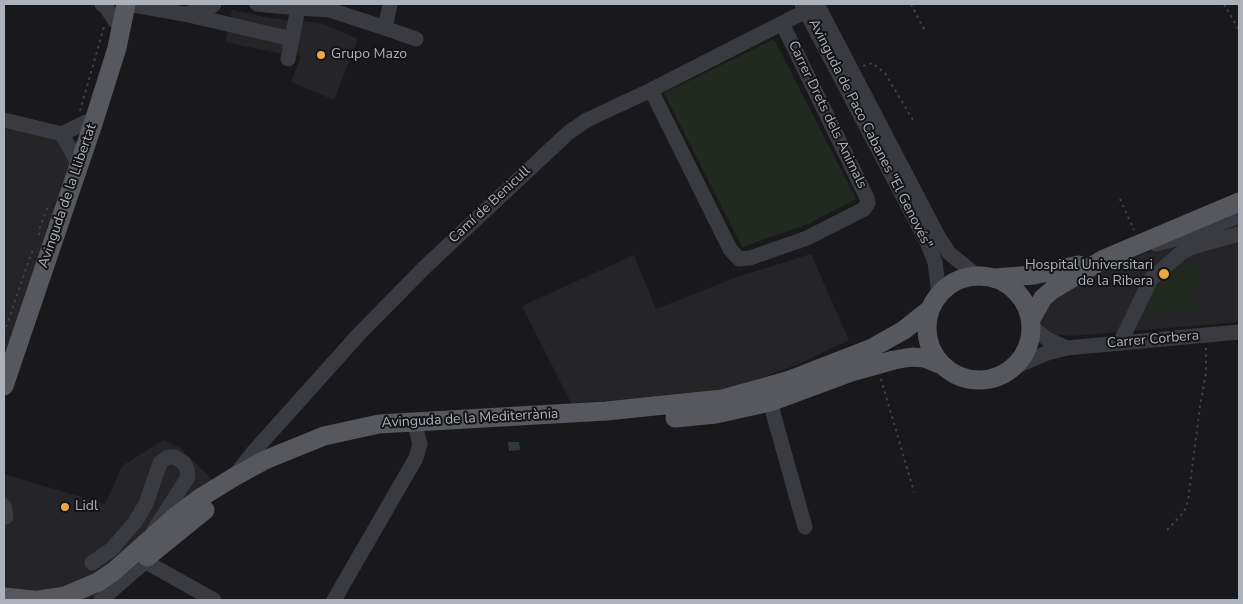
<!DOCTYPE html>
<meta charset="utf-8">
<style>
body{margin:0}
#map{position:relative;width:1243px;height:604px;overflow:hidden;background:#19191b;font-family:"Nunito Sans",sans-serif}
canvas{display:block}
.frame{position:absolute;inset:0;border:5px solid #acb1ba;pointer-events:none}
</style>
<div id="map">
<canvas width="1243" height="604"></canvas>
<div class="frame"></div>
</div>
<script>
const c = document.querySelector('canvas').getContext('2d');
c.lineJoin = 'round';
function paint(path, color) {
  c.fillStyle = color;
  c.fill(path, 'evenodd');
}
function poly(rows) {
  const path = new Path2D();
  for (const r of rows) {
    if (r.length === 3) {
      path.moveTo(r[0] + r[2], r[1]);
      path.arc(r[0], r[1], r[2], 0, 2 * Math.PI);
      continue;
    }
    path.moveTo(r[0], r[1]);
    for (let i = 2; i < r.length; i += 2) path.lineTo(r[i], r[i + 1]);
  }
  return path;
}
function stroke(path, color, width, dash) {
  c.strokeStyle = color;
  c.lineWidth = width;
  c.lineCap = dash ? 'butt' : 'round';
  c.setLineDash(dash || []);
  c.stroke(path);
}
function write(font, color, halo, rows, align = 'center') {
  c.font = font + ' "Nunito Sans",sans-serif';
  c.lineWidth = 4;
  c.setLineDash([]);
  c.textBaseline = 'middle';
  c.strokeStyle = halo;
  c.fillStyle = color;
  for (const [text, x, y, turn = 0] of rows) {
    c.save();
    c.translate(x, y);
    c.rotate((+turn || 0) * Math.PI / 180);
    c.textAlign = isNaN(turn) ? turn : align;
    if (halo) c.strokeText(text, 0, 0);
    c.fillText(text, 0, 0);
    c.restore();
  }
}
const built = poly([
 [232,10,269,18,321,23,358,39,334,100,291,82,301,56,277,53,225,42],
 [4,127,87,143,4,361],
 [1239,215,1239,322,1071,336,1052,334,1046,330,1041,324,1040,317,1045,305,1099,269,1169,245],
 [811,254,849,340,797,365,735,387,682,396,571,403,522,306,634,255,656,309,737,277],
 [163,440,180,448,221,488,97,597,82,600,4,600,4,474,105,504,122,466]
]);
const green = poly([
 [774,39,856,199,808,224,742,247,664,93],
 [1194,261,1198,269,1196,271,1199,287,1195,287,1196,309,1144,313,1152,294,1173,270]
]);
const water = poly([
 [519,442,520,450,509,451,508,442]
]);
const path = poly([
 [911,4,925,31],
 [1224,4,1239,30],
 [863,66,872,63,885,73,914,122],
 [80,111,104,27],
 [1120,199,1134,230],
 [39,235,40,227,49,204],
 [4,333,31,254,34,249],
 [881,379,914,492],
 [1167,530,1184,512,1188,501,1200,406,1206,373,1206,348]
]);
const minor = poly([
 [102,4,106,7,115,21],
 [128,4,184,14,292,39],
 [257,4,298,8,288,59],
 [802,4,928,244,935,262,939,294],
 [817,4,939,238,949,253,977,276],
 [298,8,330,10,385,28,390,4],
 [186,14,212,6,214,4],
 [385,28,416,39],
 [651,90,730,249,739,259,750,258,807,238,864,209,868,203,867,198,782,23],
 [4,120,62,134,86,122],
 [62,134,75,158],
 [1156,244,1190,235,1239,216],
 [1031,326,1047,339,1067,348],
 [1120,343,1151,279,1181,253,1192,247,1239,234],
 [1014,367,1047,353,1067,348,1239,332],
 [770,402,805,527],
 [236,474,255,450,360,333,425,267,568,133,587,120,651,90,806,11],
 [4,506,6,517],
 [146,562,214,600],
 [92,563,112,549,135,522,146,504,160,463,168,457,174,457,184,463,187,469,188,477,154,530],
 [101,600,156,552],
 [334,600,416,458,420,444,417,433]
]);
const major = poly([
 [979,328,52],
 [995,278,1034,275,1079,265],
 [1031,319,1043,298,1052,290,1104,259,1239,202],
 [4,386,93,124,117,48,126,4],
 [675,418,716,414,770,402,851,372,894,360,912,357,925,358,939,364],
 [147,557,205,510],
 [4,597,33,600],
 [39,600,65,596,98,582,113,572,176,516,200,498,234,477,265,460,324,436,379,424,606,411,723,399,787,381,872,348,904,330,929,310]
]);
const markers = [
 [321,55,5,"#eba741"],
 [1164,274,6,"#eba741"],
 [65,507,5,"#eba741"]
];
const poiNames = [
 ["Grupo Mazo",331,55],
 ["Hospital Universitari",1153,266,"right"],
 ["de la Ribera",1153,282,"right"],
 ["Lidl",75,507]
];
const streetNames = [
 ["Carrer Drets dels Animals",827,115,64],
 ["Avinguda de Paco Cabanes \"El Genovés\"",870,134,63],
 ["Avinguda de la Llibertat",68,196,-71],
 ["Camí de Benicull",490,205,-43],
 ["Carrer Corbera",1153,340,-5],
 ["Avinguda de la Mediterrània",470,419,-3]
];
paint(built, '#252528');
paint(green, '#212921');
paint(water, '#2f393e');
stroke(path, '#404247', 2, [2.5, 4]);
stroke(minor, '#3a3b40', 15);
stroke(major, '#56585e', 19);
for (const [x, y, r, color] of markers) {
  const dot = new Path2D();
  dot.arc(x, y, r, 0, 2 * Math.PI);
  c.fillStyle = color;
  c.fill(dot);
  stroke(dot, '#141416', 2);
}
write('14px', '#acb1ba', '#141416', poiNames, 'left');
write('14px', '#acb1ba', '#141416', streetNames);
</script>
